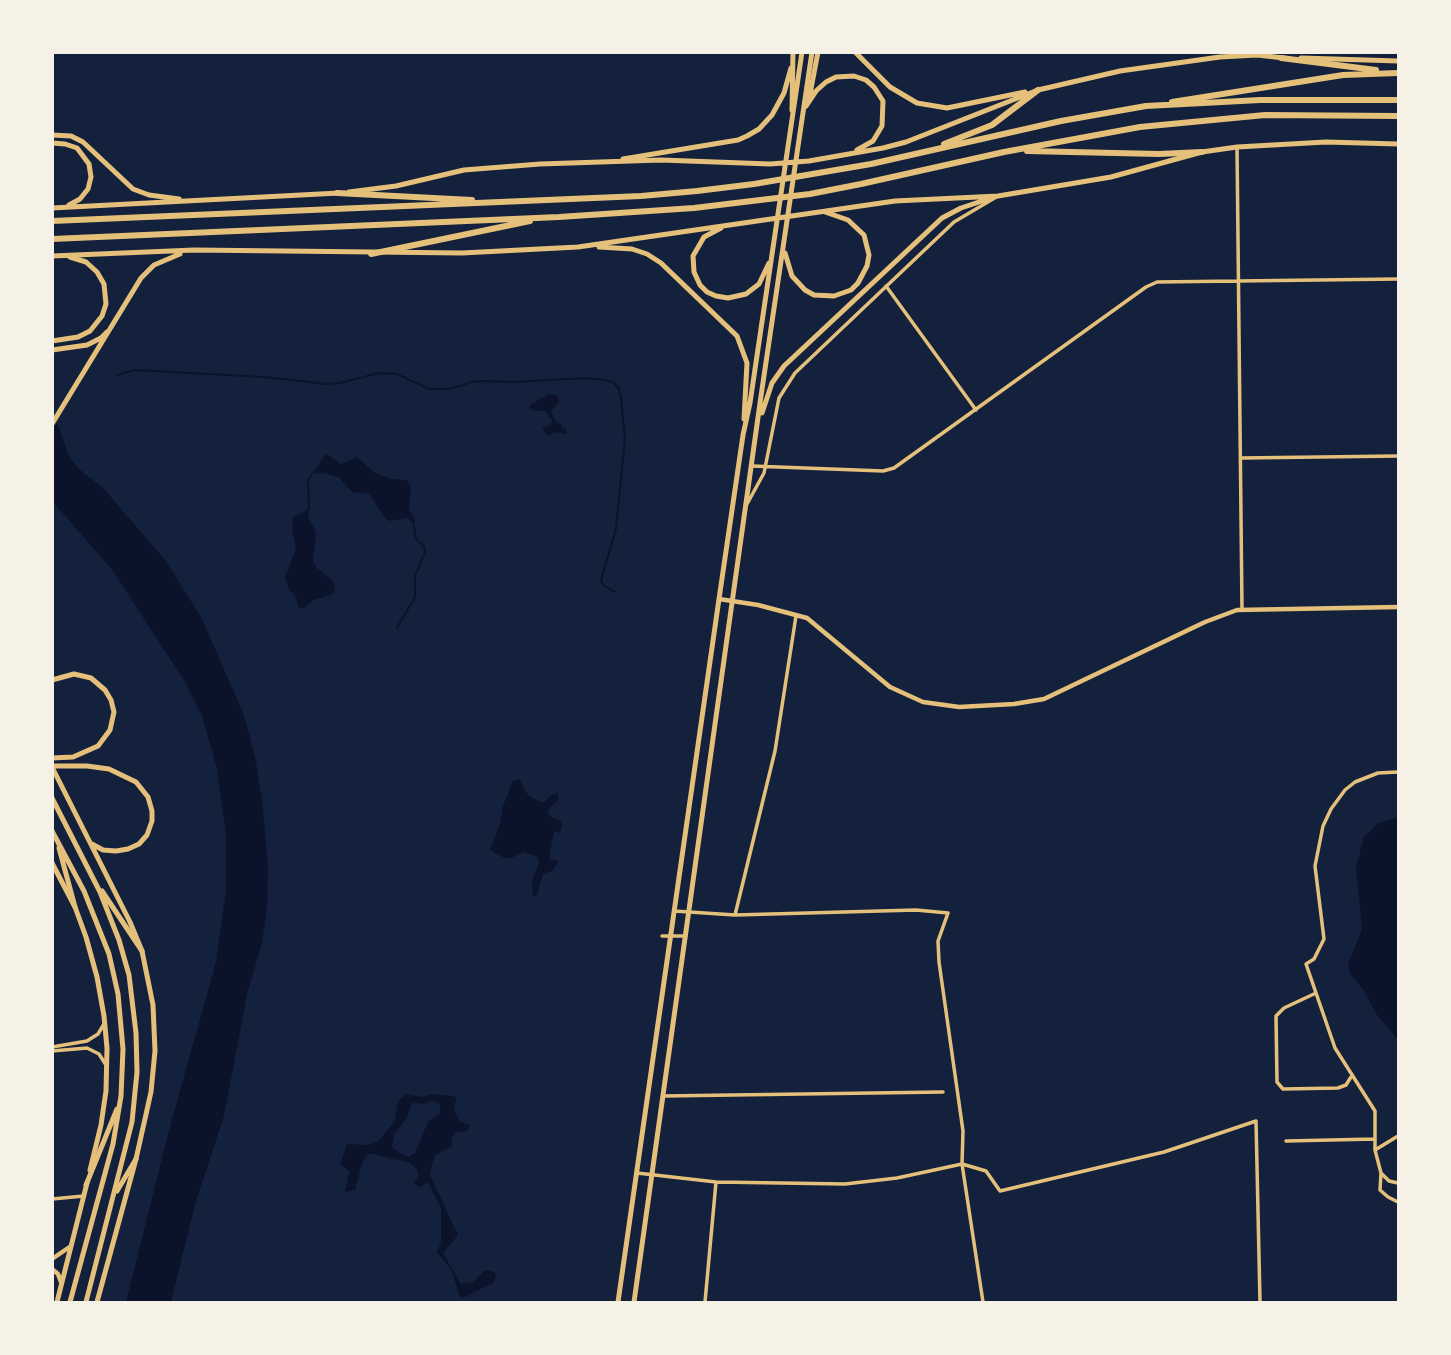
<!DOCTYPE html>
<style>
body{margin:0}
#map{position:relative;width:1451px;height:1355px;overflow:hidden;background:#14213d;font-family:Signika,sans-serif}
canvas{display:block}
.frame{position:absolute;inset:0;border:54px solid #f6f1e7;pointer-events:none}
</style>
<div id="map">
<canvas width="1451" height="1355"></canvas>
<div class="frame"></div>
</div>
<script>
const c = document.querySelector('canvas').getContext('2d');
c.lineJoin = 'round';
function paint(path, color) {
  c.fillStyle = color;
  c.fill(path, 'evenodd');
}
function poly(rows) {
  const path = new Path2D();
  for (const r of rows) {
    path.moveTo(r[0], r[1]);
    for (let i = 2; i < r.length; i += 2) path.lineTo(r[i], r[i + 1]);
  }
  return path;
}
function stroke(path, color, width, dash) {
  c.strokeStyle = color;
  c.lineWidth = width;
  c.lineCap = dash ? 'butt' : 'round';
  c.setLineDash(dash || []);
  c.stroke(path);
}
const water = poly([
 [549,394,558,396,559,401,551,412,555,420,561,424,563,429,566,429,566,434,555,432,548,436,542,428,551,425,552,420,549,416,545,411,534,411,529,408,531,404],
 [52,417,59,427,69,457,79,469,103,488,166,561,202,619,244,715,255,756,262,799,268,864,267,908,262,943,248,990,224,1116,195,1204,171,1302,126,1302,169,1130,216,962,226,890,226,835,217,769,202,716,185,682,113,571,53,502],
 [325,455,329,455,341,464,357,457,375,473,391,479,407,480,411,487,409,508,415,521,414,526,408,518,390,521,386,519,369,494,352,492,338,477,324,473,312,474],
 [309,509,308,516,315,530,316,537,313,560,316,567,333,581,335,587,333,594,314,600,302,609,299,608,295,596,289,589,285,577,296,549,292,528,293,517],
 [519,779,528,795,540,802,545,802,549,796,558,793,558,800,549,809,548,813,553,818,561,821,562,825,560,833,554,831,549,859,559,861,552,871,543,874,537,895,533,896,532,881,539,863,537,857,525,852,511,858,504,858,490,850,500,824,503,806,513,781],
 [1398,817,1398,1040,1377,1015,1364,991,1350,973,1348,965,1362,929,1356,867,1364,837,1378,823],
 [406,1094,422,1097,432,1094,453,1096,457,1098,454,1109,459,1121,470,1125,467,1131,456,1132,452,1137,452,1146,436,1155,433,1161,430,1175,458,1235,443,1253,461,1284,473,1282,485,1270,494,1272,496,1277,493,1283,462,1298,459,1295,452,1271,437,1252,441,1242,441,1208,428,1182,421,1187,415,1184,414,1182,419,1177,417,1170,410,1163,369,1153,362,1163,355,1190,345,1192,349,1171,340,1165,347,1144,369,1145,379,1140,391,1126,395,1119,398,1102],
 [431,1101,437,1102,440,1105,440,1114,428,1122,415,1153,409,1157,403,1155,392,1147,394,1134,406,1119,412,1103,424,1104]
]);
const stream = poly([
 [117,375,135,370,264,377,327,384,340,383,379,373,397,374,429,389,449,389,472,382,484,381,516,382,586,378,606,380,614,383,619,389,621,398,625,439,616,529,601,580,603,585,615,592],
 [309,509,308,481,312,474],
 [397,628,415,597,415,576,425,552,424,546,416,539,414,526]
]);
const minor = poly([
 [1237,147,1242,609],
 [886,286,976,410],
 [1241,458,1398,456],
 [752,466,883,471,894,468,1146,287,1157,282,1398,279],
 [747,504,764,473,779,398,795,373,954,222,998,196],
 [1398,772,1378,773,1355,782,1345,790,1331,809,1323,826,1315,866,1324,939,1314,959,1306,964,1335,1048,1375,1111,1375,1150,1381,1173,1389,1181,1398,1183],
 [674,911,735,915,916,910,948,913,938,941,939,962,963,1131,962,1164,983,1302],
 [735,915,775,751,796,616],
 [662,936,686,936],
 [1316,993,1284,1008,1276,1016,1277,1082,1283,1089,1338,1088,1346,1085,1351,1077],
 [52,1047,87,1041,98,1034,104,1024],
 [52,1051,87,1048,99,1054,106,1065],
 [663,1096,943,1092],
 [1286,1141,1375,1139],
 [1375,1150,1398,1136],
 [637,1173,716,1182,845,1184,897,1178,962,1164,986,1171,1000,1191,1164,1152,1256,1121,1260,1302],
 [1381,1173,1380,1190,1388,1197,1398,1202],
 [52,1199,84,1196],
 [705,1302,716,1182]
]);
const tertiary = poly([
 [719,599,758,605,807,618,890,687,923,702,959,707,1014,704,1044,699,1205,622,1237,610,1398,607],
 [52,1259,71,1246],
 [52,1269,58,1274,61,1282]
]);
const secondary = poly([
 [809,99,818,52],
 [792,110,793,52],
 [52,680,74,674,91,678,105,690,111,700,114,712,110,730,98,746,73,757,52,758],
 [52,766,87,766,109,769,136,782,148,797,152,811,152,821,147,835,139,844,128,849,116,851,103,850,92,844],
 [52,767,130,922,142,951,153,1005,155,1051,151,1092,136,1159,97,1302],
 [52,863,75,907,86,937,97,977,104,1016,107,1048,106,1091,101,1125,90,1170],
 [57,1302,87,1183]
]);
const primary = poly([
 [855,52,890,87,917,103,947,108,1025,92],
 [1301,58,1398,61],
 [806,106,816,91,826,82,836,77,854,76,866,80,874,87,883,101,882,126,873,141,857,150],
 [52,135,71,136,83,142,133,189,149,195,179,199],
 [52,143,65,144,77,148,89,164,91,177,88,189,80,199,69,205],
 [623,159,738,140,747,136,759,129,772,115,784,93,791,68],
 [349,192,396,186,464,170,540,164,661,160,770,164,809,161,883,148,906,142,1038,90,1120,71,1220,57,1257,55,1284,58],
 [52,208,339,193],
 [721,228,704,237,693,256,694,272,700,285,707,292,716,296,728,298,746,294,759,284,769,263],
 [599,247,632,249,647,254,661,263,737,336,747,363,744,419],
 [785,253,792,276,805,290,814,295,834,296,851,290,858,283,867,266,869,255,864,235,848,220,825,212],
 [52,256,194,250,462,253,578,247,895,201,998,196,1111,177,1202,152,1237,147,1326,142,1398,144],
 [52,341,78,337,90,331,102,316,106,304,104,284,97,272,86,262,70,257],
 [52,350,87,345,101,338,107,332],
 [762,413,772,383,784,366,942,218,961,208,988,199],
 [52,424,141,278,154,265,180,254],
 [52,798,100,892,119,940,129,975,136,1033,137,1072,132,1122,86,1302],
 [52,831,84,891,109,954,118,994,123,1049,121,1096,113,1144,70,1302],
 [59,848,75,907],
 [102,891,142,951],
 [86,1185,117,1109],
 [117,1191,136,1159],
 [618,1302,719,599,743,435,750,403,802,52],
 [634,1302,761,396,812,52]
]);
const trunk = poly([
 [1281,58,1376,70],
 [1172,102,1343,75,1398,73],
 [944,144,992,125,1038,90],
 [1027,151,1159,154,1202,152],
 [337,193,472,200],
 [52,221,641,196,697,191,754,184,871,164,1061,121,1146,106,1260,100,1398,100],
 [52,239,559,217,694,208,810,194,861,184,1004,152,1140,127,1265,115,1398,116],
 [371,254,530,221]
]);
paint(water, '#0b132b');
stroke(stream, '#0b132b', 2);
stroke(minor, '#e5c07b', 3.5);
stroke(tertiary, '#e5c07b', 4.5);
stroke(secondary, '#e5c07b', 5);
stroke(primary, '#e5c07b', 5);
stroke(trunk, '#e5c07b', 6);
</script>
